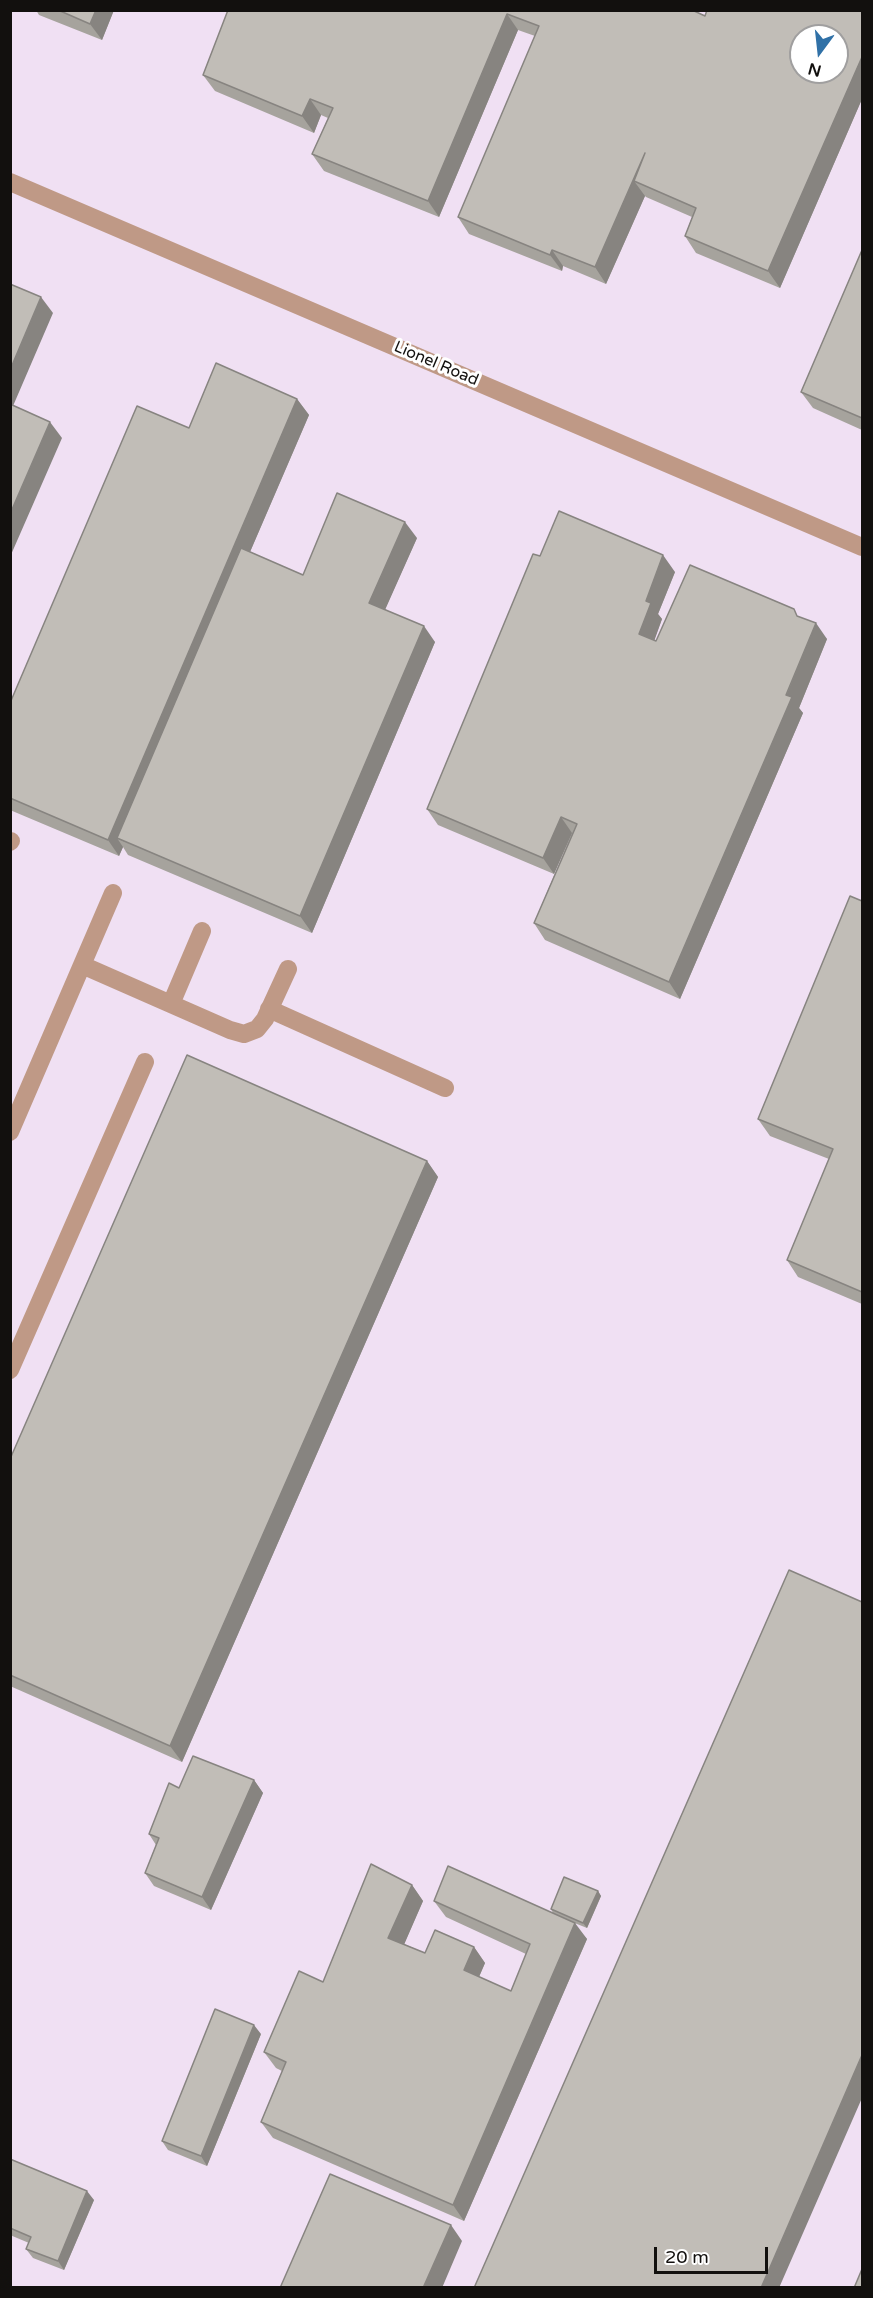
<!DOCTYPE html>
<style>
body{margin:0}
#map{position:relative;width:873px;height:2298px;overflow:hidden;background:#f4f0e9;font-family:"Varela Round",sans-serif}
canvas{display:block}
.frame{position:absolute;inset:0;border:12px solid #12100e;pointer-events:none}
.north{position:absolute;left:789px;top:24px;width:60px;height:60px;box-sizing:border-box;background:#fff;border:2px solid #a09f9f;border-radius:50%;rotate:195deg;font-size:16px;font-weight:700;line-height:24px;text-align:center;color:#12100e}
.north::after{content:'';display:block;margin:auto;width:21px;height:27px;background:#3071a7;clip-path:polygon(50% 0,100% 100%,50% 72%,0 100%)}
.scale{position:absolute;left:654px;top:2247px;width:114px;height:27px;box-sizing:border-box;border:3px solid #12100e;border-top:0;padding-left:8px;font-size:18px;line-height:21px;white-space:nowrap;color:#12100e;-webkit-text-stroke:4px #fff;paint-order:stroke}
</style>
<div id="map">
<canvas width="873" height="2298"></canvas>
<div class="frame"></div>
<div class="north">N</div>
<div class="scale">20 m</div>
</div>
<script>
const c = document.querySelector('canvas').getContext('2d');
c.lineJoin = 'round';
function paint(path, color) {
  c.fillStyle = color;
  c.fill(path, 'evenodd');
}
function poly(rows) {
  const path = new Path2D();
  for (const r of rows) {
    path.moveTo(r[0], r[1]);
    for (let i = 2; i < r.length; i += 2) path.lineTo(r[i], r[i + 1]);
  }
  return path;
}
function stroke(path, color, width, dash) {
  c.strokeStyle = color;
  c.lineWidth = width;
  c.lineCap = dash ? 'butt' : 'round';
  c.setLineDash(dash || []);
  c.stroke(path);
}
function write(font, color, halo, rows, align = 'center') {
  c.font = font + ' "Varela Round",sans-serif';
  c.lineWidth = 6;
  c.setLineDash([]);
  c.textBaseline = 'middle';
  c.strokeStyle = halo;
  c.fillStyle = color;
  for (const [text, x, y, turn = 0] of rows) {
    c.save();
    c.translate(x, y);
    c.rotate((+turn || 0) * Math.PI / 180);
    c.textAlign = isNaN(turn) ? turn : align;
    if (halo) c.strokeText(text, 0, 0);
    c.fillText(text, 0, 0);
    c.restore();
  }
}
const commercial = poly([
 [11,11,862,11,862,2287,11,2287],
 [801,36,837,36,837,72,801,72]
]);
const minor = poly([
 [10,182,862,547],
 [10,842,11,841],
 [82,965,230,1030,244,1034,257,1029,265,1019,288,969],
 [171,1004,202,931],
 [269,1009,445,1088],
 [10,1132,113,893],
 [10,1370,145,1062]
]);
const wall = poly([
 [36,10,114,10,102,40,39,15],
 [228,10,705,16,862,10,862,99,780,288,696,253,685,236,692,217,646,197,645,196,606,284,563,266,562,271,469,234,458,217,535,36,518,30,439,217,324,171,312,154,328,118,321,115,314,133,215,91,203,75],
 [862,250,862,430,813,408,801,392],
 [297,399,309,415,250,552,303,575,417,538,385,609,435,642,312,933,128,855,123,847,119,856,10,810,10,703,189,428],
 [540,556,675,572,658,614,662,619,654,640,656,641,800,617,827,639,799,708,803,713,680,999,545,940,534,923,572,833,554,874,438,825,427,809],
 [862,901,862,1304,798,1277,787,1260,829,1159,770,1136,758,1119],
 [427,1161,438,1177,182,1762,10,1686,10,1459],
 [254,1780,263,1793,211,1910,154,1886,145,1873,156,1845,149,1834,179,1788],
 [412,1885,423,1901,404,1944,425,1953,474,1947,485,1963,479,1977,511,1991,526,1954,446,1917,434,1901,553,1913,551,1909,598,1891,601,1896,587,1928,572,1922,587,1939,464,2221,273,2138,261,2122,282,2071,276,2068,264,2052,323,1982],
 [261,2034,207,2166,168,2150,162,2141],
 [10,2159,94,2200,64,2270,33,2258,26,2249,29,2243,10,2235]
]);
const shadedWall = poly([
 [96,10,114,10,102,40,90,24],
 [507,14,518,30,439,217,428,201],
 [862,57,862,99,780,288,768,271],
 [310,99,321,115,314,133,302,116],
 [645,153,634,181,645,196,606,284,595,267],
 [552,250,563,266,562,271,550,255],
 [41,297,53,313,10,413,10,370],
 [297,399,309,415,125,842,117,838,123,847,119,856,108,840],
 [50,422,62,438,10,557,10,514],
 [405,522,417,538,381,619,369,603],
 [663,555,675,572,658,614,662,619,651,650,639,634,646,601],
 [816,623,827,639,799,708,803,713,680,999,669,982],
 [424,626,435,642,312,933,300,916],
 [561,817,572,833,554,874,543,858],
 [427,1161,438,1177,182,1762,170,1746],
 [254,1780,263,1793,211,1910,202,1897],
 [412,1885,423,1901,400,1954,388,1938],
 [598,1891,601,1896,587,1928,583,1923],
 [575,1923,587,1939,464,2221,453,2205],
 [474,1947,485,1963,475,1986,464,1970],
 [254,2025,261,2034,207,2166,201,2156],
 [862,2055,862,2098,779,2288,761,2288],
 [87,2191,94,2200,64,2270,58,2261],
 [451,2225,462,2241,442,2288,423,2288]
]);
const building = poly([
 [58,10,96,10,90,24,58,10],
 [228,10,692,10,705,16,707,10,862,10,862,57,768,271,685,236,696,208,634,181,645,153,595,267,552,250,550,255,458,217,539,26,507,14,428,201,312,154,333,108,310,99,302,116,203,75,228,10],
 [801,36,837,36,837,72,801,72,801,36],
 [862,250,862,418,801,392,862,250],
 [10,284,41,297,10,370,10,284],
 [216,363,297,399,108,840,10,798,10,703,137,406,189,428,216,363],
 [10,404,50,422,10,514,10,404],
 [337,493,405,522,369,603,424,626,300,916,117,838,241,548,303,575,337,493],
 [559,511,663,555,646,601,651,603,639,634,656,641,690,565,794,609,797,616,816,623,786,695,792,697,669,982,534,923,577,824,561,817,543,858,427,809,533,554,540,556,559,511],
 [850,896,862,901,862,1292,787,1260,833,1149,758,1119,850,896],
 [187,1055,427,1161,170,1746,10,1675,10,1459,187,1055],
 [789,1570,862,1602,862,2055,761,2288,474,2288,789,1570],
 [193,1756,254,1780,202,1897,145,1873,159,1838,149,1834,169,1783,179,1788,193,1756],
 [371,1864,412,1885,388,1938,425,1953,435,1930,474,1947,464,1970,511,1991,530,1944,434,1901,448,1866,575,1923,453,2205,261,2122,286,2062,264,2052,299,1971,323,1982,371,1864],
 [564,1877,598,1891,583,1923,551,1909,564,1877],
 [215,2009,254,2025,201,2156,162,2141,215,2009],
 [10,2159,87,2191,58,2261,26,2249,31,2237,10,2228,10,2159],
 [330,2174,451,2225,423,2288,280,2288,330,2174],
 [862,2269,862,2288,854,2288,862,2269]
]);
const streetNames = [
 ["Lionel Road",436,364,23]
];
paint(commercial, '#f0e0f3');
stroke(minor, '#bf9986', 18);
paint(wall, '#a6a39d');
paint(shadedWall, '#878480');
paint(building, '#c1bdb7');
stroke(building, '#878480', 1.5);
write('16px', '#12100e', '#fff', streetNames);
</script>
